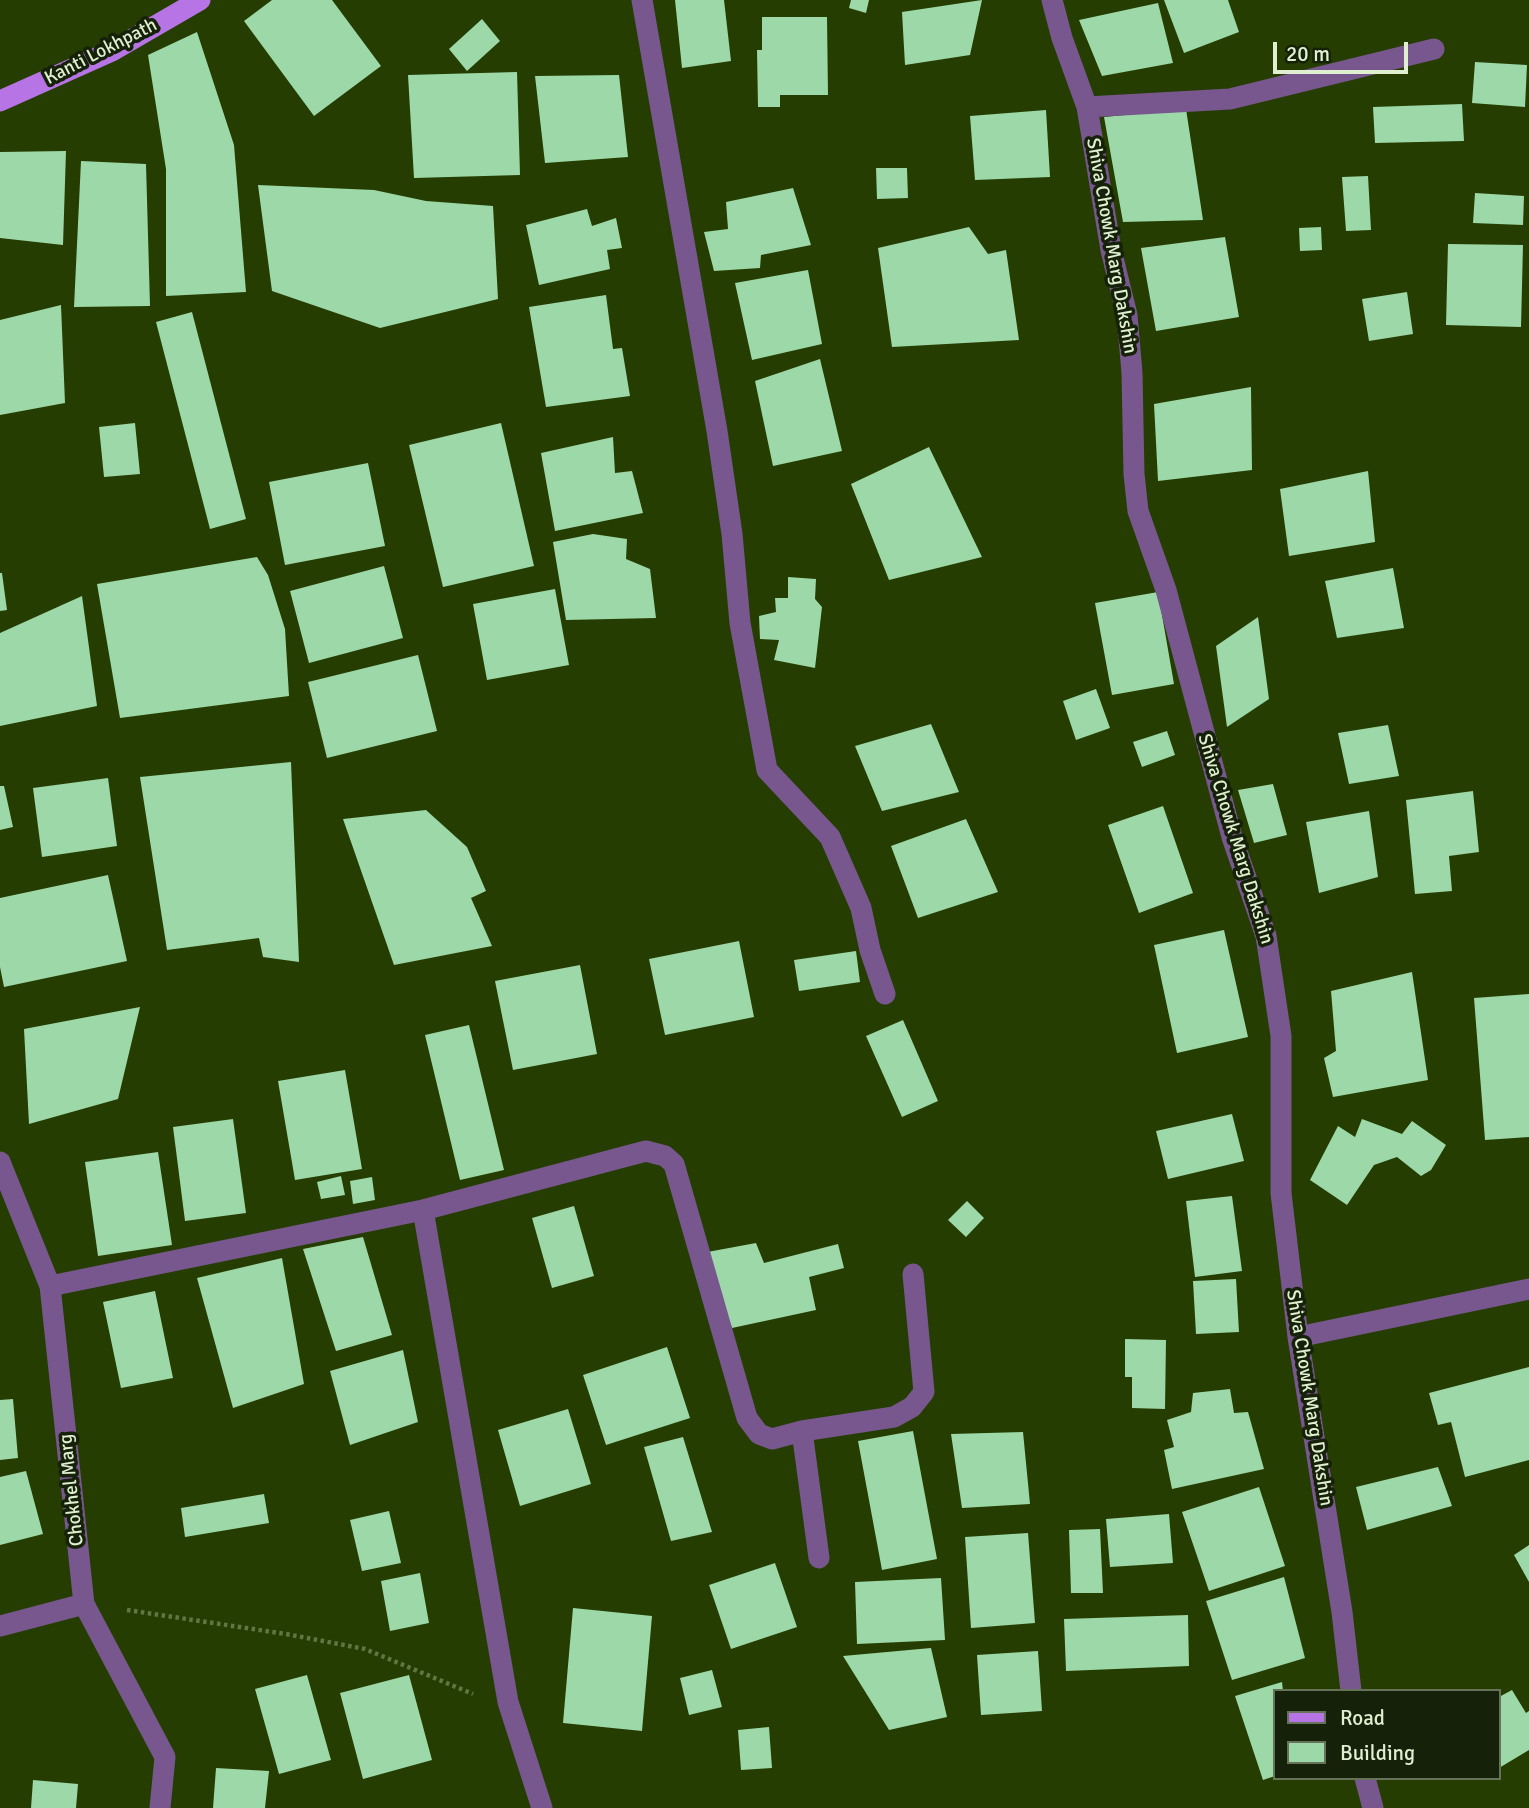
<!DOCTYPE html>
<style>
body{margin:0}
#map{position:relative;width:1529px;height:1808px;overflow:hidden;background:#253d00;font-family:Signika,sans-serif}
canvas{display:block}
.legend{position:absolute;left:1273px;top:1689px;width:228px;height:91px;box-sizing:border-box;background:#162109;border:2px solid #667359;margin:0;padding:9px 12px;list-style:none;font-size:21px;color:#dfefd0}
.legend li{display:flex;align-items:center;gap:14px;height:35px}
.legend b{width:35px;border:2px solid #667359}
.scale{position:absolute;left:1273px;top:42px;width:135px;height:32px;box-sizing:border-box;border:4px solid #dfefd0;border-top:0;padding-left:9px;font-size:21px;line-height:24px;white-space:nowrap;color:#dfefd0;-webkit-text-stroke:5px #162109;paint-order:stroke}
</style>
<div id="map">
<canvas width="1529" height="1808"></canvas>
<ul class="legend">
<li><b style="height:9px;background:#b774e5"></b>Road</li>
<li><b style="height:19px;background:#9dd8a8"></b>Building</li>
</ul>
<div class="scale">20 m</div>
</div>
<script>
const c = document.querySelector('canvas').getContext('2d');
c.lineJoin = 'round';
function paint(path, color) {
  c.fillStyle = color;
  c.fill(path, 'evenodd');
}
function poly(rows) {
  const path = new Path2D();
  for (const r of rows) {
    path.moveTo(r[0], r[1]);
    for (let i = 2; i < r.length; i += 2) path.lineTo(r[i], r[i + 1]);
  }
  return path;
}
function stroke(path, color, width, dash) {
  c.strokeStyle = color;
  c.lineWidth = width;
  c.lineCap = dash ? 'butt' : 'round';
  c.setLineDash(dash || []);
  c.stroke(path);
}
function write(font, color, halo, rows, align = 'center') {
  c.font = font + ' Signika,sans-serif';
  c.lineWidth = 7;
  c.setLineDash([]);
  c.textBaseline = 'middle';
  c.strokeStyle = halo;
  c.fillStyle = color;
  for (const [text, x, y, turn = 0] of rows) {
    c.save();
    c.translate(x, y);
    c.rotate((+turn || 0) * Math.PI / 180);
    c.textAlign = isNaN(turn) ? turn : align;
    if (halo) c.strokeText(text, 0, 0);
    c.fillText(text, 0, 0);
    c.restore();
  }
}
const building = poly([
 [272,0,332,0,381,66,314,116,244,21],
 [675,0,724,0,731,61,682,68],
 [851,0,869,0,866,13,849,8],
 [982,0,970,55,905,65,902,12],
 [1164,0,1228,0,1239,32,1184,53],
 [1158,3,1173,63,1102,76,1079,20],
 [762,17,827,17,828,95,780,95,780,107,758,107,757,50,762,50],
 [482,19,500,41,467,71,449,49],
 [197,32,234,145,246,292,166,296,166,169,148,55],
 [1475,62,1527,65,1525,107,1472,103],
 [517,72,520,175,414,178,408,75],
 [619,75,628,157,545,163,535,76],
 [1462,104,1464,141,1375,143,1373,107],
 [1186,109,1203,220,1123,222,1104,117],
 [1046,110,1050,177,975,180,970,116],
 [66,151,63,245,0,238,0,152],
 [81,161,146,164,150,306,74,307],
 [876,168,907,168,908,198,877,199],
 [1368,176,1371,230,1346,231,1342,177],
 [258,185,374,190,426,201,493,206,498,299,380,328,272,291],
 [793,188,811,245,761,255,760,268,714,271,704,232,728,229,726,202],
 [1475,193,1524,196,1523,225,1473,223],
 [587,209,592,226,616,218,622,248,607,250,610,269,539,285,526,225],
 [969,227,988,254,1006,250,1019,340,892,347,878,248],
 [1321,227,1322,250,1300,251,1299,228],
 [1225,237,1239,317,1156,331,1141,248],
 [1448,244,1523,245,1521,327,1446,325],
 [808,270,822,344,752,360,735,283],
 [1407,292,1413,334,1369,341,1362,299],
 [606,295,613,349,622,348,630,396,546,407,529,307],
 [61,305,65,403,0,415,0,320],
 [192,312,246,519,210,529,156,322],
 [820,359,842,451,773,466,755,381],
 [1251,387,1252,470,1158,481,1154,404],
 [135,423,140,474,104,477,99,427],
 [501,423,534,566,443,587,409,445],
 [613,437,615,473,632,471,643,513,555,531,541,453],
 [929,447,982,557,889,580,851,484],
 [368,463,385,546,285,565,269,482],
 [1368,471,1375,542,1289,556,1280,489],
 [593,534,627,539,626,559,650,569,656,618,566,620,553,542],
 [257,557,268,575,285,629,289,696,120,718,97,584],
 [384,566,403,638,309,663,290,591],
 [1393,568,1404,628,1337,638,1325,581],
 [0,573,2,573,7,610,0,611],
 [788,577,816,579,815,599,822,607,815,668,774,660,779,640,760,639,759,616,776,612,775,598,788,598],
 [555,589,569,665,487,680,473,604],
 [1158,592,1174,684,1112,695,1095,603],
 [82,596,97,706,0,726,0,633],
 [1258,617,1269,699,1227,727,1216,646],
 [418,655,437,731,327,758,308,682],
 [1096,689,1110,728,1076,740,1063,701],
 [931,724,959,792,882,811,855,746],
 [1388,725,1399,776,1349,784,1338,733],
 [1167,731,1175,755,1142,767,1133,742],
 [291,762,299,962,263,957,259,938,167,950,140,777],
 [108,778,117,846,42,857,33,788],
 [1273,784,1287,835,1254,843,1238,790],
 [0,786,4,786,13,827,0,830],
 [1473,791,1479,852,1449,856,1452,891,1415,894,1406,800],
 [1163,806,1193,893,1139,913,1108,825],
 [426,810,467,847,486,891,471,898,492,946,394,965,343,819],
 [1369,811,1378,877,1319,893,1306,822],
 [966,819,998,892,918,918,891,846],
 [108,875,127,961,4,987,0,967,0,898],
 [1224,930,1248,1037,1177,1053,1154,945],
 [739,941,754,1017,665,1035,649,959],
 [856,951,860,982,799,991,794,960],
 [580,965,597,1054,513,1070,495,981],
 [1412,972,1428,1080,1333,1097,1324,1058,1336,1051,1331,991],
 [1529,994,1529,1137,1485,1140,1474,998],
 [140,1007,118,1099,29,1124,24,1029],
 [903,1020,938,1101,902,1117,866,1036],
 [469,1025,504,1170,460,1180,425,1035],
 [345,1070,362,1169,295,1180,278,1081],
 [1232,1114,1244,1161,1168,1179,1156,1131],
 [233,1119,246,1213,185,1221,173,1127],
 [1362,1119,1402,1134,1412,1121,1446,1145,1431,1170,1421,1176,1397,1157,1374,1165,1347,1205,1310,1180,1338,1126,1355,1137],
 [158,1152,172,1245,98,1256,85,1162],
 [341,1176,345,1195,321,1199,317,1182],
 [372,1177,375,1200,353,1204,350,1181],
 [1232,1196,1242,1271,1195,1277,1186,1201],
 [967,1201,984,1218,966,1237,948,1220],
 [574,1206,594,1276,552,1288,532,1218],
 [363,1237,392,1335,336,1351,303,1249],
 [756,1243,764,1263,838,1244,844,1268,809,1277,816,1310,732,1328,702,1253],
 [282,1258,304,1384,233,1408,197,1278],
 [1236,1279,1239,1332,1196,1334,1193,1281],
 [155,1291,173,1378,121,1388,103,1302],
 [1125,1339,1166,1340,1165,1409,1132,1408,1132,1377,1125,1377],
 [667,1347,690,1418,606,1445,583,1375],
 [403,1350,418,1422,350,1445,330,1371],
 [1529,1367,1529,1460,1465,1477,1451,1422,1438,1425,1429,1393],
 [1230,1389,1234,1413,1248,1412,1264,1469,1172,1489,1164,1450,1174,1447,1167,1420,1191,1412,1193,1393],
 [13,1399,18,1458,0,1460,0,1400],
 [568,1409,591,1484,520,1506,498,1430],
 [913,1431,937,1559,882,1570,858,1441],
 [1023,1432,1030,1504,962,1508,951,1434],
 [683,1437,712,1532,671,1541,644,1447],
 [1438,1467,1452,1506,1367,1530,1356,1487],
 [26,1471,43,1534,0,1545,0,1477],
 [1259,1487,1285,1566,1209,1591,1182,1512],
 [264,1494,269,1523,185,1537,181,1508],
 [389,1511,401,1563,362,1571,350,1520],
 [1169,1514,1173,1563,1110,1567,1106,1519],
 [1100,1529,1103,1593,1071,1593,1069,1530],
 [1028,1533,1035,1623,971,1628,965,1537],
 [1529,1545,1529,1582,1514,1555],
 [775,1563,797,1627,731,1649,709,1585],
 [420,1573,429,1623,390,1631,381,1581],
 [1284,1577,1305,1658,1232,1680,1206,1601],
 [941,1578,945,1640,857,1644,855,1582],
 [573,1608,652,1616,642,1731,563,1723],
 [1188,1615,1189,1666,1066,1671,1064,1619],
 [931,1648,947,1717,889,1730,843,1656],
 [1038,1651,1042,1711,981,1715,977,1655],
 [712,1670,722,1707,689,1715,680,1678],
 [307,1675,331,1760,279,1774,255,1689],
 [409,1675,432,1760,363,1779,340,1693],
 [1282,1682,1283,1691,1275,1691,1275,1776,1263,1780,1235,1696],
 [1512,1690,1526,1713,1529,1711,1529,1750,1499,1768,1499,1697],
 [769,1727,772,1768,741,1770,738,1730],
 [216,1768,269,1771,265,1808,213,1808],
 [33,1780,78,1784,76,1808,31,1808]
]);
const path = poly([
 [127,1610,286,1634,365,1649,473,1694]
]);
const street = poly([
 [642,0,717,431,732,534,740,623,767,770,830,837,861,908,870,950,885,994],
 [1052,0,1062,38,1087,107,1111,250,1127,315,1132,373,1134,474,1138,511,1166,590,1232,837,1266,936,1281,1036,1281,1193,1298,1337,1342,1612,1351,1691],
 [1087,107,1230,99,1434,49],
 [0,1162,50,1286,84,1604,165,1757,160,1808],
 [423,1210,508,1702,542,1808],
 [50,1286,423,1210,646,1151,665,1156,674,1164,747,1418,759,1434,772,1439,802,1431,894,1417,912,1407,924,1392,913,1274],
 [1298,1337,1529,1289],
 [802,1431,819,1558],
 [0,1626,84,1604],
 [1365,1778,1373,1808]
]);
const primary = poly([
 [0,101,112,51,200,0]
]);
const streetNames = [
 ["Kanti Lokhpath",101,52,-27],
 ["Shiva Chowk Marg Dakshin",1111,246,80],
 ["Shiva Chowk Marg Dakshin",1235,839,73],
 ["Shiva Chowk Marg Dakshin",1309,1398,81],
 ["Chokhel Marg",72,1490,-96]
];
paint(building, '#9dd8a8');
stroke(path, '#617643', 4.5, [3.5, 3.5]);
stroke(street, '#77578e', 21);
stroke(primary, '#b774e5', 21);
write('19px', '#dfefd0', '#162109', streetNames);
</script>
